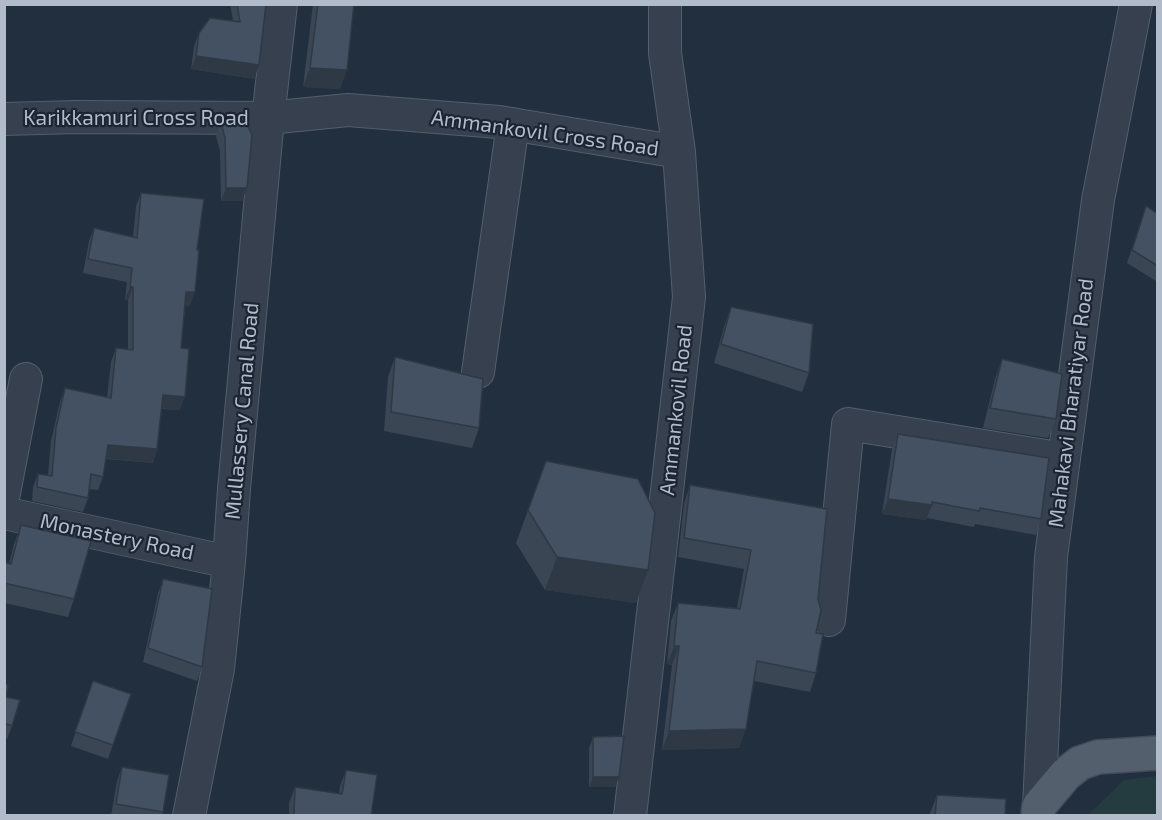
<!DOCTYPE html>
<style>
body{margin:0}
#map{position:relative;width:1162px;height:820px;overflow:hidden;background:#222f3e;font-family:"Exo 2",sans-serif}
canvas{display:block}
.frame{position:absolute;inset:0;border:6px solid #b2bbc9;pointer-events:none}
</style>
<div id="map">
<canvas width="1162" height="820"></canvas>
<div class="frame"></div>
</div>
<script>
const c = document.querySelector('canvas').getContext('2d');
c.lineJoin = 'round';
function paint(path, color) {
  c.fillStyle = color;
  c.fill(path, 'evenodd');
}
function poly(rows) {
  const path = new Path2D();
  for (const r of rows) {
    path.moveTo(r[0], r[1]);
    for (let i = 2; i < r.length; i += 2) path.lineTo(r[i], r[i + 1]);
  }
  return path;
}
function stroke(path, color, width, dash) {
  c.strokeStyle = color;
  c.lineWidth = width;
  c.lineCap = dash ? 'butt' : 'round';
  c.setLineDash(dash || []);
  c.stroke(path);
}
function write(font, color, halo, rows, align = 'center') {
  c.font = font + ' "Exo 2",sans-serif';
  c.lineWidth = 4.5;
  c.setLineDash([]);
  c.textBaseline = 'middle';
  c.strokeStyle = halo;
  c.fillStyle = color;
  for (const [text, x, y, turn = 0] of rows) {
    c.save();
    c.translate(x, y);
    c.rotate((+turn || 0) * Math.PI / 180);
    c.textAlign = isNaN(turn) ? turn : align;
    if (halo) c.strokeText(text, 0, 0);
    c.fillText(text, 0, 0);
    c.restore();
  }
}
const green = poly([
 [1157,776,1157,815,1090,815,1091,812,1124,780]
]);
const minor = poly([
 [4,119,76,117,268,118,348,110,499,122,679,152],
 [478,372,513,124],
 [4,493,26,379],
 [4,513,229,562],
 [829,620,848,424,1064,459],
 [1039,806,1051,557,1098,200,1136,4],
 [189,816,218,669,229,562,234,489,268,118,281,4],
 [630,816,689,297,679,152,665,53,665,4]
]);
const major = poly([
 [1038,816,1039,806,1066,774,1080,763,1098,757,1158,753]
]);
const wall = poly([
 [230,4,266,4,259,65,254,79,191,69,194,46,199,33,233,21],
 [313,4,354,4,340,89,303,87],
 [221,122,247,188,242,201,221,201,220,151,216,136],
 [141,193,190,306,185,306,181,348,180,410,162,409,157,449,153,463,106,459,103,477,98,490,89,489,88,498,83,512,32,501,33,487,38,474,48,475,51,441,60,402,65,388,107,397,111,362,116,348,128,349,128,300,125,300,127,282,83,273,89,241,94,228,133,237,136,206],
 [1146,206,1158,214,1158,279,1156,281,1127,263],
 [731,307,809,373,802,392,714,363,724,327],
 [395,357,479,428,472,448,384,431,388,377],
 [1002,359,1056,419,1048,438,983,428,995,379],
 [898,434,1041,519,1036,535,975,524,974,527,927,518,926,520,882,514,892,449],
 [546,461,648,570,636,603,545,590,516,543],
 [690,485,818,599,816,633,816,673,810,692,754,681,746,729,739,748,662,750,672,665,667,664,671,621,678,603,737,608,744,569,678,557,684,504],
 [21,525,74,599,68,617,4,603,4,562,9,564,14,544],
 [163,579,202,667,197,681,143,662,158,593],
 [93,681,131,694,108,759,71,746],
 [4,684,6,697,12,726,7,739,4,738],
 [593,737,619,777,615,787,589,787,589,748],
 [122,767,163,812,161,816,111,816,117,781],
 [346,770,371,816,289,816,289,803,295,787,339,794,340,786],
 [937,795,1005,816,929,816]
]);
const shadedWall = poly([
 [196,56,259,65,254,79,191,69],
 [310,68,347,70,340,89,303,87],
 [226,188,247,188,242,201,221,201],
 [130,287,133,287,128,300,125,300],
 [186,292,195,292,190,306,181,306],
 [163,395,185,397,180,410,158,408],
 [108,445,157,449,153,463,104,458],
 [888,499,932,505,926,520,882,514],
 [557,557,648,570,636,603,545,590],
 [674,646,679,646,672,665,667,664],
 [746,729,739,748,662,750,669,731],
 [593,777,619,777,615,787,589,787]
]);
const building = poly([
 [237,4,266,4,259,65,196,56,199,33,210,18,240,22,237,4],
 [318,4,354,4,347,70,310,68,318,4],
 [221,122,246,122,252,135,247,188,226,188,225,138,221,122],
 [141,193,204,199,197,250,199,250,195,292,186,292,181,348,189,349,185,397,163,395,157,449,108,445,103,477,91,474,88,498,37,487,38,474,52,476,56,428,65,388,111,398,116,348,133,350,133,287,130,287,132,268,88,259,94,228,137,238,141,193],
 [1146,206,1158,214,1158,266,1132,250,1146,206],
 [731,307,813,324,809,373,721,344,731,307],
 [395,357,483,379,479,428,391,412,395,357],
 [1002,359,1062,374,1056,419,990,408,1002,359],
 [898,434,1049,458,1041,519,980,508,979,511,932,502,932,505,888,499,898,434],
 [546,461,638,479,655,513,648,570,557,557,528,510,546,461],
 [690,485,827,509,818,599,821,610,816,633,823,634,816,673,757,661,746,729,669,731,679,646,674,646,678,603,740,609,751,550,684,538,690,485],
 [21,525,91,541,74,599,4,583,4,562,11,564,21,525],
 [163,579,212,589,202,667,148,648,163,579],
 [93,681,131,694,113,745,75,732,93,681],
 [4,684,8,685,6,697,20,700,12,726,4,723,4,684],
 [624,736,619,777,593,777,593,737,624,736],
 [122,767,169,775,163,812,116,804,122,767],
 [346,770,377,775,371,816,294,816,295,787,342,794,346,770],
 [937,795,1006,799,1005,816,935,816,937,795]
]);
const streetNames = [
 ["Karikkamuri Cross Road",136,118],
 ["Ammankovil Cross Road",545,133,8],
 ["Mahakavi Bharatiyar Road",1071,403,-83],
 ["Ammankovil Road",676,410,-84],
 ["Mullassery Canal Road",242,411,-85],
 ["Monastery Road",117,537,12]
];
paint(green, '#243c3f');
stroke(minor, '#545e6c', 34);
stroke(major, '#424c5a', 36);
stroke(minor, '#36404e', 32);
stroke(major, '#545f6e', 33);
paint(wall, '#3a4654');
paint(shadedWall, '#2f3945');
paint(building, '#435162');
stroke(building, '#2f3945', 1.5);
write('21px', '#b2bbc9', '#1b2533', streetNames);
</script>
